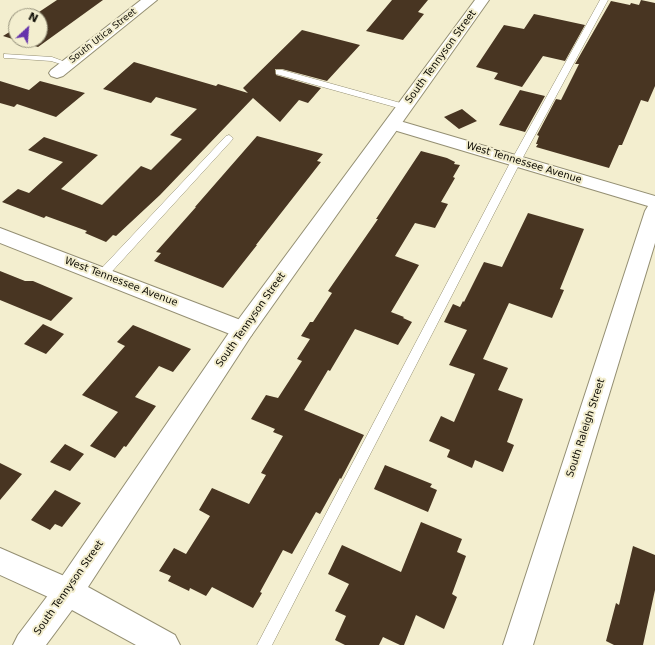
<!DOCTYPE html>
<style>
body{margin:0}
#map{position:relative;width:655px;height:645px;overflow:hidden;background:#f3eecf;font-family:"DejaVu Sans",sans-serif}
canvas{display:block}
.north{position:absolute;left:8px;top:8px;width:40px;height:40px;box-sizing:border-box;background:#f3eecf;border:1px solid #97937d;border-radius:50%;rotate:26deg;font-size:11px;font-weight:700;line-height:16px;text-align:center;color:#0d0b03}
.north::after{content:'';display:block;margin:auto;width:14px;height:18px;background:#6534ac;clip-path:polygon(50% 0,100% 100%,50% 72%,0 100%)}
</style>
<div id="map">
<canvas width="655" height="645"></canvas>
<div class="north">N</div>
</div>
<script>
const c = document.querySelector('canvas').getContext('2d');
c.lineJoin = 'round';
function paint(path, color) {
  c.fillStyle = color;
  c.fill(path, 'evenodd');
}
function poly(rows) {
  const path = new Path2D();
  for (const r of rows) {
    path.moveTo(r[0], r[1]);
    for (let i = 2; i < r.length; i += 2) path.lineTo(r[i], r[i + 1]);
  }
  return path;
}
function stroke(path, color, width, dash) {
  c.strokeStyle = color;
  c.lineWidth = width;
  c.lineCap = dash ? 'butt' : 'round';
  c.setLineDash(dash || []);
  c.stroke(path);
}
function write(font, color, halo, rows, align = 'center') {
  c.font = font + ' "DejaVu Sans",sans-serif';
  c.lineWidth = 4;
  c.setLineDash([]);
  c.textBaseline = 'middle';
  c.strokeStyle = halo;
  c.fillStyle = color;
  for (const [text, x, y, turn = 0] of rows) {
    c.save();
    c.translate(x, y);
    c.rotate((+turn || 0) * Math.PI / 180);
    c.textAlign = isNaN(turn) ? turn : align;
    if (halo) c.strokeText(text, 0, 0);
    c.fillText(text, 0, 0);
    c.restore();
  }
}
const building = poly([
 [57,0,103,0,38,47,3,36,16,28,16,40,40,40,40,16,33,16],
 [392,0,428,0,418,12,424,14,403,40,366,31],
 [641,0,655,3,655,86,648,102,641,100,622,145,619,145,609,168,536,147,538,144,536,144,539,136,537,135,556,99,561,100,579,64,575,64,611,1,630,5,631,3,639,5],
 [534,14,585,25,565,61,543,56,522,87,494,79,498,73,476,67,504,25,524,29],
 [302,30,360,45,327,81,282,69,275,69,276,75,321,88,308,103,299,100,280,122,253,98,160,195,116,236,113,235,106,242,85,233,87,231,46,216,44,218,2,202,18,189,29,193,63,162,28,150,44,137,98,155,61,189,102,205,141,166,151,170,182,139,170,135,197,109,156,97,151,103,103,89,134,62,216,86,218,84,248,93,243,88],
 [0,81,29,90,40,81,85,93,56,117,17,104,14,107,0,103],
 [520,90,545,96,525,132,499,125],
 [462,109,477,121,459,129,444,117],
 [257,136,323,154,317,161,321,162,256,245,257,245,223,288,154,261,161,253,156,252,196,207,195,207],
 [421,151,447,158,455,162,454,164,460,165,453,177,455,178,441,202,448,204,435,228,415,223,395,256,419,265,391,312,404,317,403,318,412,322,398,345,355,329,330,371,328,370,304,410,364,435,341,479,340,478,320,514,316,512,292,554,283,550,260,592,262,593,253,608,212,587,206,596,190,588,189,591,168,581,171,576,159,571,174,548,186,554,210,516,199,510,212,488,249,504,266,475,261,473,283,436,273,432,275,429,251,419,266,395,278,398,302,361,297,359,310,339,301,336,310,322,313,322,332,293,328,291,378,219,376,219],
 [528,213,584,229,560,289,564,290,552,318,509,303,483,359,508,368,498,390,523,399,507,442,514,445,503,472,475,460,472,468,447,457,450,450,429,441,441,416,454,422,475,374,449,365,467,330,444,322,453,304,460,307,463,301,464,302,484,262,502,267],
 [0,271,25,281,33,281,73,298,51,321,0,300],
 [43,324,64,334,46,354,24,344],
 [133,325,191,349,173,372,159,366,135,397,156,406,126,447,124,446,115,458,90,446,118,412,82,395,125,346,117,342],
 [65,444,84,454,70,471,50,462],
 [0,463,22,474,0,500],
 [385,465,432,484,430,487,437,490,428,512,374,489],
 [55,490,81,503,62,527,55,524,50,530,31,520],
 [421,522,462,539,457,552,466,556,452,594,457,597,444,629,416,615,404,645,400,645,383,637,379,645,345,645,335,640,346,616,335,611,349,584,328,574,342,545,401,572],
 [633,546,655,555,655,590,643,645,614,645,606,641,616,603,619,605]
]);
const lane = poly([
 [600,0,608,0,521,161,272,645,257,645,511,161,600,0],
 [4,54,52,57,71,64,67,66,51,61,7,58,4,58,4,54],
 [276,70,282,70,408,105,409,107,408,109,402,109,276,74,276,70],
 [229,135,233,138,232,140,106,278,98,278,97,275,98,272,226,136,229,135]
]);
const street = poly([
 [141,0,157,0,63,76,57,78,51,76,49,73,51,70,141,0],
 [393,119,655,196,655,243,533,645,503,645,645,211,648,206,387,128,384,124,387,120,393,119],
 [0,228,251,324,254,330,251,336,243,338,235,336,0,243,0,228],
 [0,548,78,582,82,592,78,602,68,606,0,575,0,548]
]);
const secondary = poly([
 [475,0,489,0,251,336,88,587,175,635,180,645,136,645,72,610,46,645,13,645,18,635,58,582,235,324,475,0]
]);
const farStreetnames = [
 ["South Utica Street",103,36,-38]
];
const streetNames = [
 ["South Tennyson Street",441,57,-54],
 ["West Tennessee Avenue",524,163,17],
 ["West Tennessee Avenue",121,282,21],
 ["South Tennyson Street",251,320,-55],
 ["South Raleigh Street",586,428,-72],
 ["South Tennyson Street",69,588,-55]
];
paint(building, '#483522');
stroke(lane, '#948f73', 1);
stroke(street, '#948f73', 2);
stroke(secondary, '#948f73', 2);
paint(lane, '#fff');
paint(street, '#fff');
paint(secondary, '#fff');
write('9px', '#0d0b03', '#f3eecf', farStreetnames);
write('10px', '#0d0b03', '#f3eecf', streetNames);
</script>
